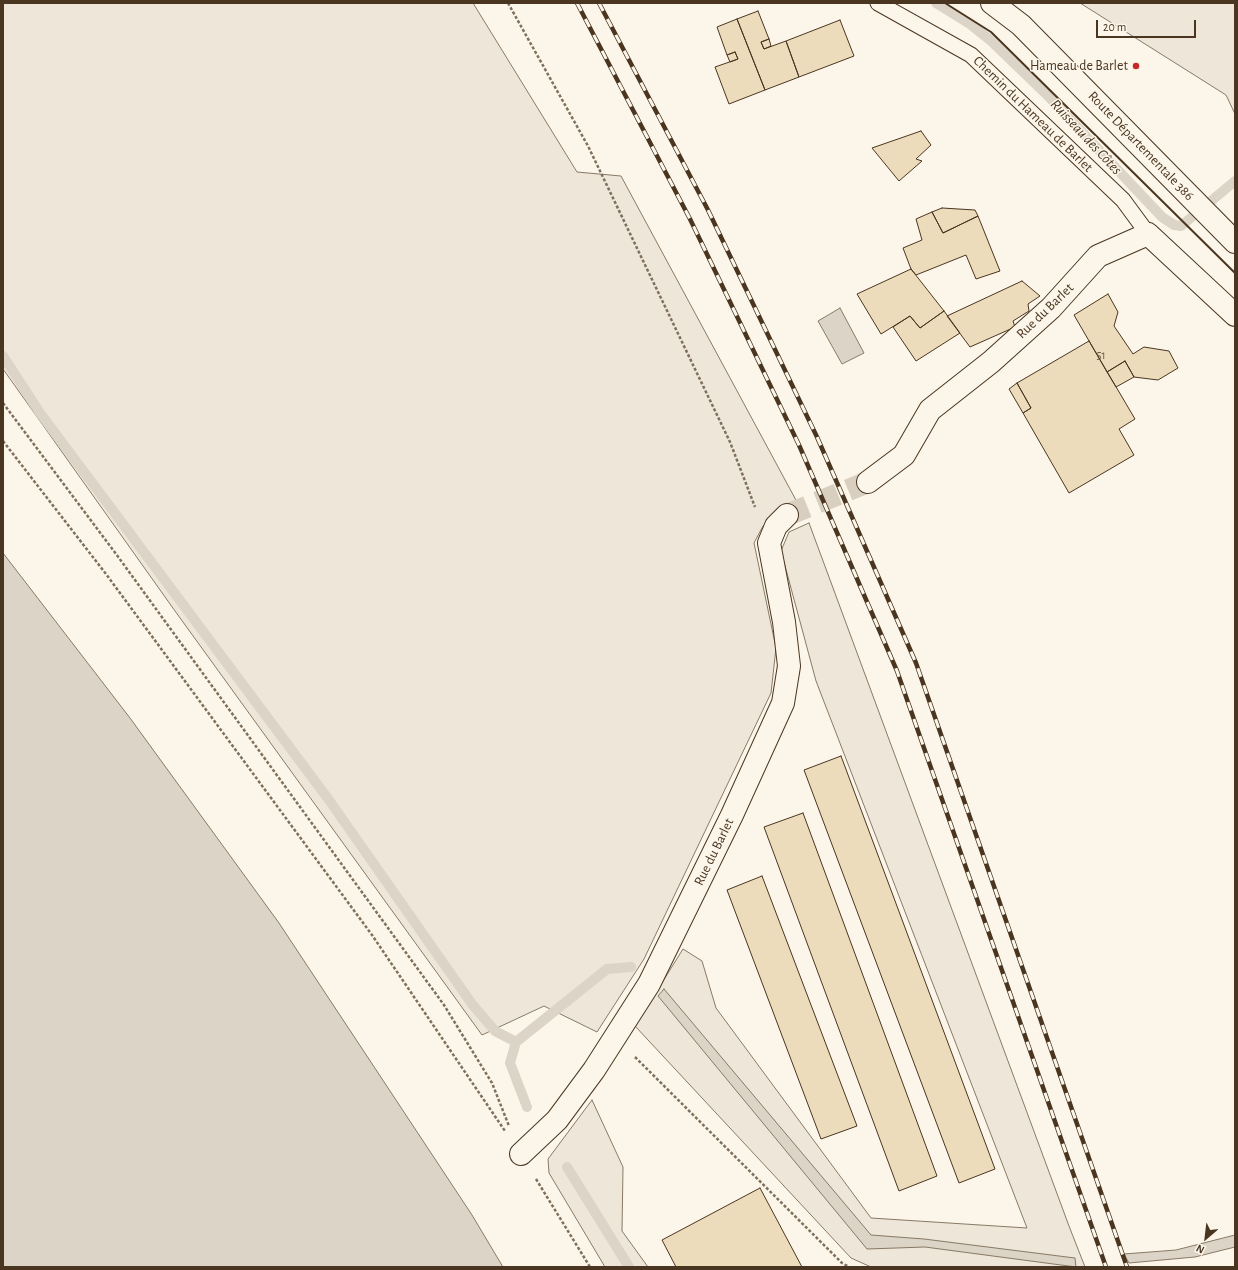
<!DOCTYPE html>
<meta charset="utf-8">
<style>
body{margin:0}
#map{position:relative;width:1238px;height:1270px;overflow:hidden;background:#fbf6e9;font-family:"Alegreya Sans",sans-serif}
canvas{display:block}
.frame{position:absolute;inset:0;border:4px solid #4a3520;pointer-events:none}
.north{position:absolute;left:1186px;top:1218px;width:40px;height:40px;-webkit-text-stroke:3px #fbf6e9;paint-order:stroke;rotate:208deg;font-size:11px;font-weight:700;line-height:16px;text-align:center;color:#4a3520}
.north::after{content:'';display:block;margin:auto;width:14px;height:18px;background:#4a3520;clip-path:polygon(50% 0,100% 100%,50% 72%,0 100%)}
.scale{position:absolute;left:1096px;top:20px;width:100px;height:18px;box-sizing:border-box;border:2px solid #4a3520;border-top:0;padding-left:5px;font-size:12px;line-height:14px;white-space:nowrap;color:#4a3520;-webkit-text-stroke:3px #fbf6e9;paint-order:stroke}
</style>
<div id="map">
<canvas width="1238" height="1270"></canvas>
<div class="frame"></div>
<div class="north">N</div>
<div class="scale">20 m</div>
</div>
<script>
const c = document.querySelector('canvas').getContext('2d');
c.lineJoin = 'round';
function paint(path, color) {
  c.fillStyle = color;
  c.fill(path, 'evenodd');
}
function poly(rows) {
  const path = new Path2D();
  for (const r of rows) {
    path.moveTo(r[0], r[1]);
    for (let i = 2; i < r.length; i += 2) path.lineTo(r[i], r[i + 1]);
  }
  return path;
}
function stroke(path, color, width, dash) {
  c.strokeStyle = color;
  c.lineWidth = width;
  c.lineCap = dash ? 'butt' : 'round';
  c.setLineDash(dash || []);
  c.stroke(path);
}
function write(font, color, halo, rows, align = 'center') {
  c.font = font + ' "Alegreya Sans",sans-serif';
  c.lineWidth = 3;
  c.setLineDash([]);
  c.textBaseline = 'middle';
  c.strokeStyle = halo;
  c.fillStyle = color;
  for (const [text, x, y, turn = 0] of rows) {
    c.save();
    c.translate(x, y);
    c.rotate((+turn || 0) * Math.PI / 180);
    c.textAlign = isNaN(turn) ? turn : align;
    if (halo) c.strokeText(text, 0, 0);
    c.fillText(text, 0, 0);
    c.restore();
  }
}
const green = poly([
 [3,3,473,3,577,172,621,176,797,502,763,526,754,543,776,648,771,693,644,959,597,1032,544,1006,482,1035,175,611,3,369,3,3],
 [1080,3,1235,3,1235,114,1226,95,1080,3],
 [809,523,1069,1226,1085,1267,871,1267,851,1258,635,1026,683,949,702,961,716,1008,871,1218,1027,1228,816,681,781,551,789,532,809,523],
 [592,1100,623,1167,622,1231,648,1267,605,1267,549,1173,548,1159,592,1100]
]);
const water = poly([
 [840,308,864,353,842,364,818,321,840,308],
 [3,553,130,718,279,923,472,1215,503,1267,3,1267,3,553],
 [664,989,871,1235,924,1239,1075,1258,1076,1267,925,1247,867,1249,658,996,664,989],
 [1235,1235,1235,1247,1195,1257,1129,1263,1124,1254,1176,1250,1235,1235]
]);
const stream = poly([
 [936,3,970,24,990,40,1048,96,1162,217,1174,225,1181,226,1235,181],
 [3,356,40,413,329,800,472,1004,495,1031,516,1042],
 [527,1107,510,1063,516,1042,607,969,631,967],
 [567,1167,629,1267]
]);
const building = poly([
 [758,11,769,39,761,42,764,49,786,41,799,77,765,90,737,19,758,11],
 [737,19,765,90,729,104,715,67,738,59,735,52,727,55,717,27,737,19],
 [840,20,854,56,799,77,786,41,840,20],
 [769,39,771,46,764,49,761,42,769,39],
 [735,52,738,59,730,62,727,55,735,52],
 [921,131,931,145,916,159,922,161,899,181,872,148,921,131],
 [942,208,975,210,978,216,943,233,932,212,942,208],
 [932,212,943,233,978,216,1000,271,976,279,966,255,916,275,911,269,903,248,922,240,916,219,932,212],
 [911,269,944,311,920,328,910,316,881,334,857,294,911,269],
 [1022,281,1040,296,1028,304,1029,311,1013,321,1015,327,970,347,947,316,1022,281],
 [1108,294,1118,312,1114,326,1133,354,1144,347,1169,351,1178,368,1158,380,1134,377,1125,361,1107,372,1074,315,1108,294],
 [944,311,960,333,916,361,893,327,910,316,920,328,944,311],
 [1089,341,1135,419,1119,429,1134,455,1069,493,1023,413,1031,408,1017,383,1089,341],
 [1125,361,1134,377,1116,387,1107,372,1125,361],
 [1017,383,1031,408,1023,413,1009,389,1017,383],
 [841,756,995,1169,959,1183,804,770,841,756],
 [803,813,937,1176,899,1191,764,827,803,813],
 [762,876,857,1126,821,1139,727,890,762,876],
 [760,1188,802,1267,676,1267,662,1240,760,1188]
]);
const minorTunnel = poly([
 [787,515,868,482]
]);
const path = poly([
 [508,3,588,146,730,442,755,507],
 [3,403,119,558,444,1005,492,1083,509,1126],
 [3,441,106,574,372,935,505,1131],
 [635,1057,842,1263,849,1267],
 [536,1179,590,1267]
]);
const service = poly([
 [878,3,971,55,1123,200,1148,234]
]);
const minor = poly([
 [868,482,904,455,930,410,991,362,1051,308,1098,256,1148,234,1235,315],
 [521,1154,557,1120,594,1070,649,984,732,815,783,703,789,666,784,622,769,543,776,526,787,515]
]);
const primary = poly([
 [992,3,1021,25,1235,242]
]);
const rail = poly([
 [577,3,690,219,799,445,897,671,1106,1267],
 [599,3,708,210,817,437,916,663,1127,1267]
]);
const wall = poly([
 [945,3,991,32,1235,273]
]);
const markers = [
 [1136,66,4,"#c62828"]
];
const numberNames = [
 ["51",1101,355]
];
const poiNames = [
 ["Hameau de Barlet",1128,66]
];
const streetNames = [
 ["Chemin du Hameau de Barlet",1033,114,44],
 ["Route Départementale 386",1141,146,46],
 ["Rue du Barlet",1045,311,-44],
 ["Rue du Barlet",714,852,-64]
];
const waterNames = [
 ["Ruisseau des Côtes",1086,137,47]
];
paint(green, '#ede6d9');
stroke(green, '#887966', 1);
paint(water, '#dcd4c6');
stroke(water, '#887966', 1);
stroke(stream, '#dcd4c6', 10);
paint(building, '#ecdcbc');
stroke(building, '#4a3520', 1);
stroke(minorTunnel, '#d8cfc1', 22, [22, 11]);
stroke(service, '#4a3520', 17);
stroke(minor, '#4a3520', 24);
stroke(primary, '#4a3520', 24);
stroke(path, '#7f6f5c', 2.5, [3, 2]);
stroke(service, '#fbf6e9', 15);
stroke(minor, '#fbf6e9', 22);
stroke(primary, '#fbf6e9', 22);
stroke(rail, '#4a3520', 4.5);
stroke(rail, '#fbf6e9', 3, [9]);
stroke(wall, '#4a3520', 2);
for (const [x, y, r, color] of markers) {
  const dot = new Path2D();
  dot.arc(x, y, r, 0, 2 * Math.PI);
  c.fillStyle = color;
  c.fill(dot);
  stroke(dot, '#fbf6e9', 1.5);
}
write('12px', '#725f47', null, numberNames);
write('14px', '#4a3520', '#fbf6e9', poiNames, 'right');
write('14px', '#4a3520', '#fbf6e9', streetNames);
write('italic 15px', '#4a3520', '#fbf6e9', waterNames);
</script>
